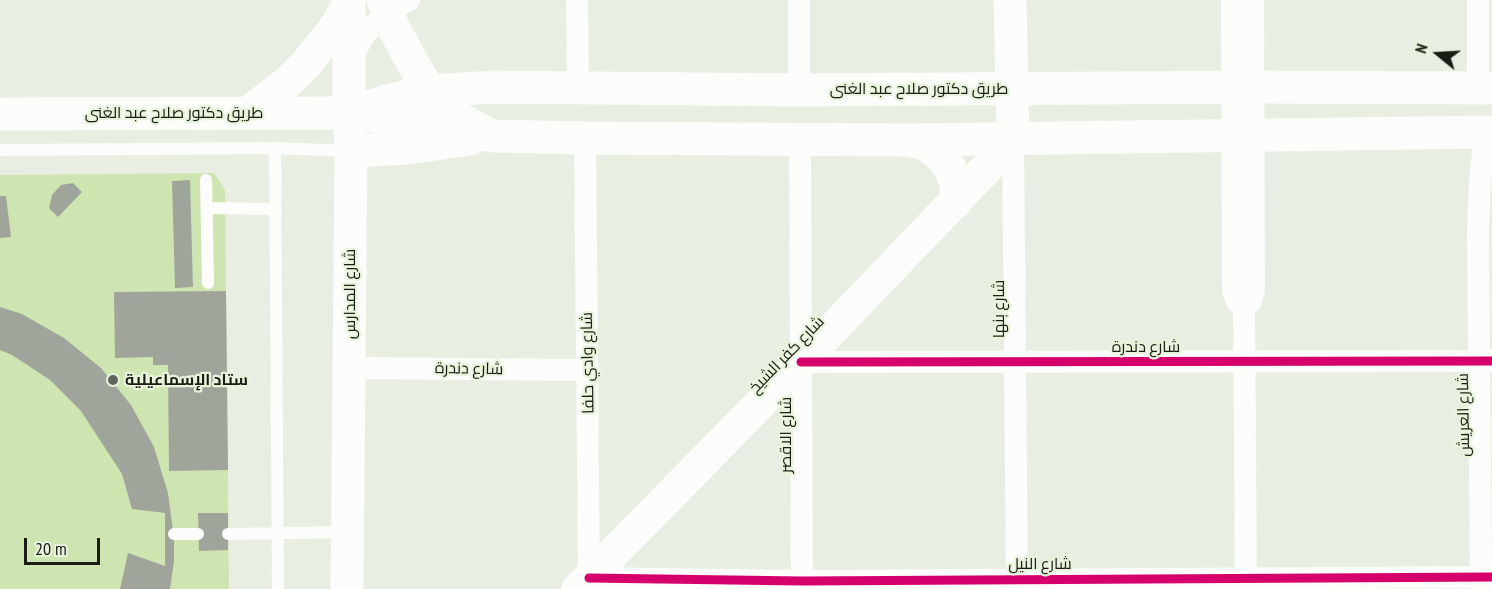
<!DOCTYPE html>
<meta charset="utf-8">
<style>
body{margin:0}
#map{position:relative;width:1492px;height:589px;overflow:hidden;background:#e8eee1;font-family:"PT Sans Narrow",sans-serif}
canvas{display:block}
.north{position:absolute;left:1408px;top:24px;width:60px;height:60px;-webkit-text-stroke:4px #e8f3dc;paint-order:stroke;rotate:288deg;font-size:16px;font-weight:700;line-height:24px;text-align:center;color:#191d15}
.north::after{content:'';display:block;margin:auto;width:21px;height:27px;background:#191d15;clip-path:polygon(50% 0,100% 100%,50% 72%,0 100%)}
.scale{position:absolute;left:24px;top:538px;width:76px;height:27px;box-sizing:border-box;border:3px solid #191d15;border-top:0;padding-left:8px;font-size:18px;line-height:21px;white-space:nowrap;color:#191d15;-webkit-text-stroke:4px #e8f3dc;paint-order:stroke}
</style>
<div id="map">
<canvas width="1492" height="589"></canvas>
<div class="north">N</div>
<div class="scale">20 m</div>
</div>
<script>
const c = document.querySelector('canvas').getContext('2d');
c.lineJoin = 'round';
function paint(path, color) {
  c.fillStyle = color;
  c.fill(path, 'evenodd');
}
function poly(rows) {
  const path = new Path2D();
  for (const r of rows) {
    path.moveTo(r[0], r[1]);
    for (let i = 2; i < r.length; i += 2) path.lineTo(r[i], r[i + 1]);
  }
  return path;
}
function stroke(path, color, width, dash) {
  c.strokeStyle = color;
  c.lineWidth = width;
  c.lineCap = dash ? 'butt' : 'round';
  c.setLineDash(dash || []);
  c.stroke(path);
}
function write(font, color, halo, rows, align = 'center') {
  c.font = font + ' "PT Sans Narrow",Cairo,sans-serif';
  c.lineWidth = 4.5;
  c.setLineDash([]);
  c.textBaseline = 'middle';
  c.strokeStyle = halo;
  c.fillStyle = color;
  for (const [text, x, y, turn = 0] of rows) {
    c.save();
    c.translate(x, y);
    c.rotate((+turn || 0) * Math.PI / 180);
    c.textAlign = isNaN(turn) ? turn : align;
    if (halo) c.strokeText(text, 0, 0);
    c.fillText(text, 0, 0);
    c.restore();
  }
}
const green = poly([
 [214,173,225,190,229,589,0,589,0,175]
]);
const building = poly([
 [190,180,193,287,175,288,172,181],
 [73,183,82,192,58,217,49,208,52,195,61,185],
 [0,196,6,196,11,237,0,238],
 [226,291,228,470,169,471,168,365,153,365,153,357,115,358,114,292],
 [0,307,22,314,64,338,101,368,131,405,154,447,168,493,174,538,174,561,170,589,120,589,128,553,165,566,165,513,132,509,122,474,81,411,50,380,12,355,0,350],
 [198,513,228,513,228,550,199,551]
]);
const service = poly([
 [275,148,278,589],
 [0,150,275,148,350,151],
 [206,180,208,283],
 [207,208,276,209],
 [174,534,198,534],
 [228,534,347,532]
]);
const minor = poly([
 [577,0,578,88],
 [799,0,799,90],
 [1232,0,1233,291,1237,301,1244,309,1246,589],
 [350,59,366,33,386,13,409,0],
 [1478,88,1478,0],
 [1013,137,1017,589],
 [585,138,589,583],
 [800,138,802,589],
 [1244,309,1251,301,1254,291,1253,0],
 [801,362,1492,361],
 [350,368,588,370],
 [589,578,802,581,1492,577],
 [1481,589,1478,230,1480,181,1485,133]
]);
const secondary = poly([
 [383,0,393,27,420,76,430,91,444,106,460,119,486,133],
 [347,589,351,151,349,113,349,0],
 [578,589,801,362,1006,148,1013,137,1010,0]
]);
const primary = poly([
 [362,109,390,100,430,91,494,87,799,90,1255,87,1492,88],
 [249,112,288,82,306,64,337,25,349,3],
 [0,114,349,113,430,123,493,136,585,138,908,140,1492,132],
 [908,140,925,144,939,154,950,168,956,184,956,202],
 [351,151,409,148,470,139]
]);
const cycleway = poly([
 [801,362,1492,361],
 [589,578,802,581,1492,577]
]);
const markers = [
 [113,380,6,"#61665c"]
];
const streetNames = [
 ["طريق دكتور صلاح عبد الغنى",919,89],
 ["طريق دكتور صلاح عبد الغنى",174,113],
 ["شارع المدارس",350,294,-90],
 ["شارع بنها",999,309,-90],
 ["شارع دندرة",1146,347],
 ["شارع كفر الشيخ",787,355,-46],
 ["شارع وادي حلفا",588,363,-91],
 ["شارع دندرة",469,369,1],
 ["شارع العريش",1464,415,-91],
 ["شارع الاقصر",786,435,-90],
 ["شارع النيل",1040,564]
];
const poiNames = [
 ["ستاد الإسماعيلية",125,380]
];
paint(green, '#cfe5b1');
paint(building, '#a0a59b');
stroke(service, '#fcfcfa', 12);
stroke(minor, '#fcfcfa', 22);
stroke(secondary, '#fcfcfa', 33);
stroke(primary, '#fcfcfa', 33);
stroke(cycleway, '#d6006c', 9);
for (const [x, y, r, color] of markers) {
  const dot = new Path2D();
  dot.arc(x, y, r, 0, 2 * Math.PI);
  c.fillStyle = color;
  c.fill(dot);
  stroke(dot, '#e8f3dc', 2);
}
write('16px', '#191d15', '#e8f3dc', streetNames);
write('bold 16px', '#191d15', '#e8f3dc', poiNames, 'left');
</script>
